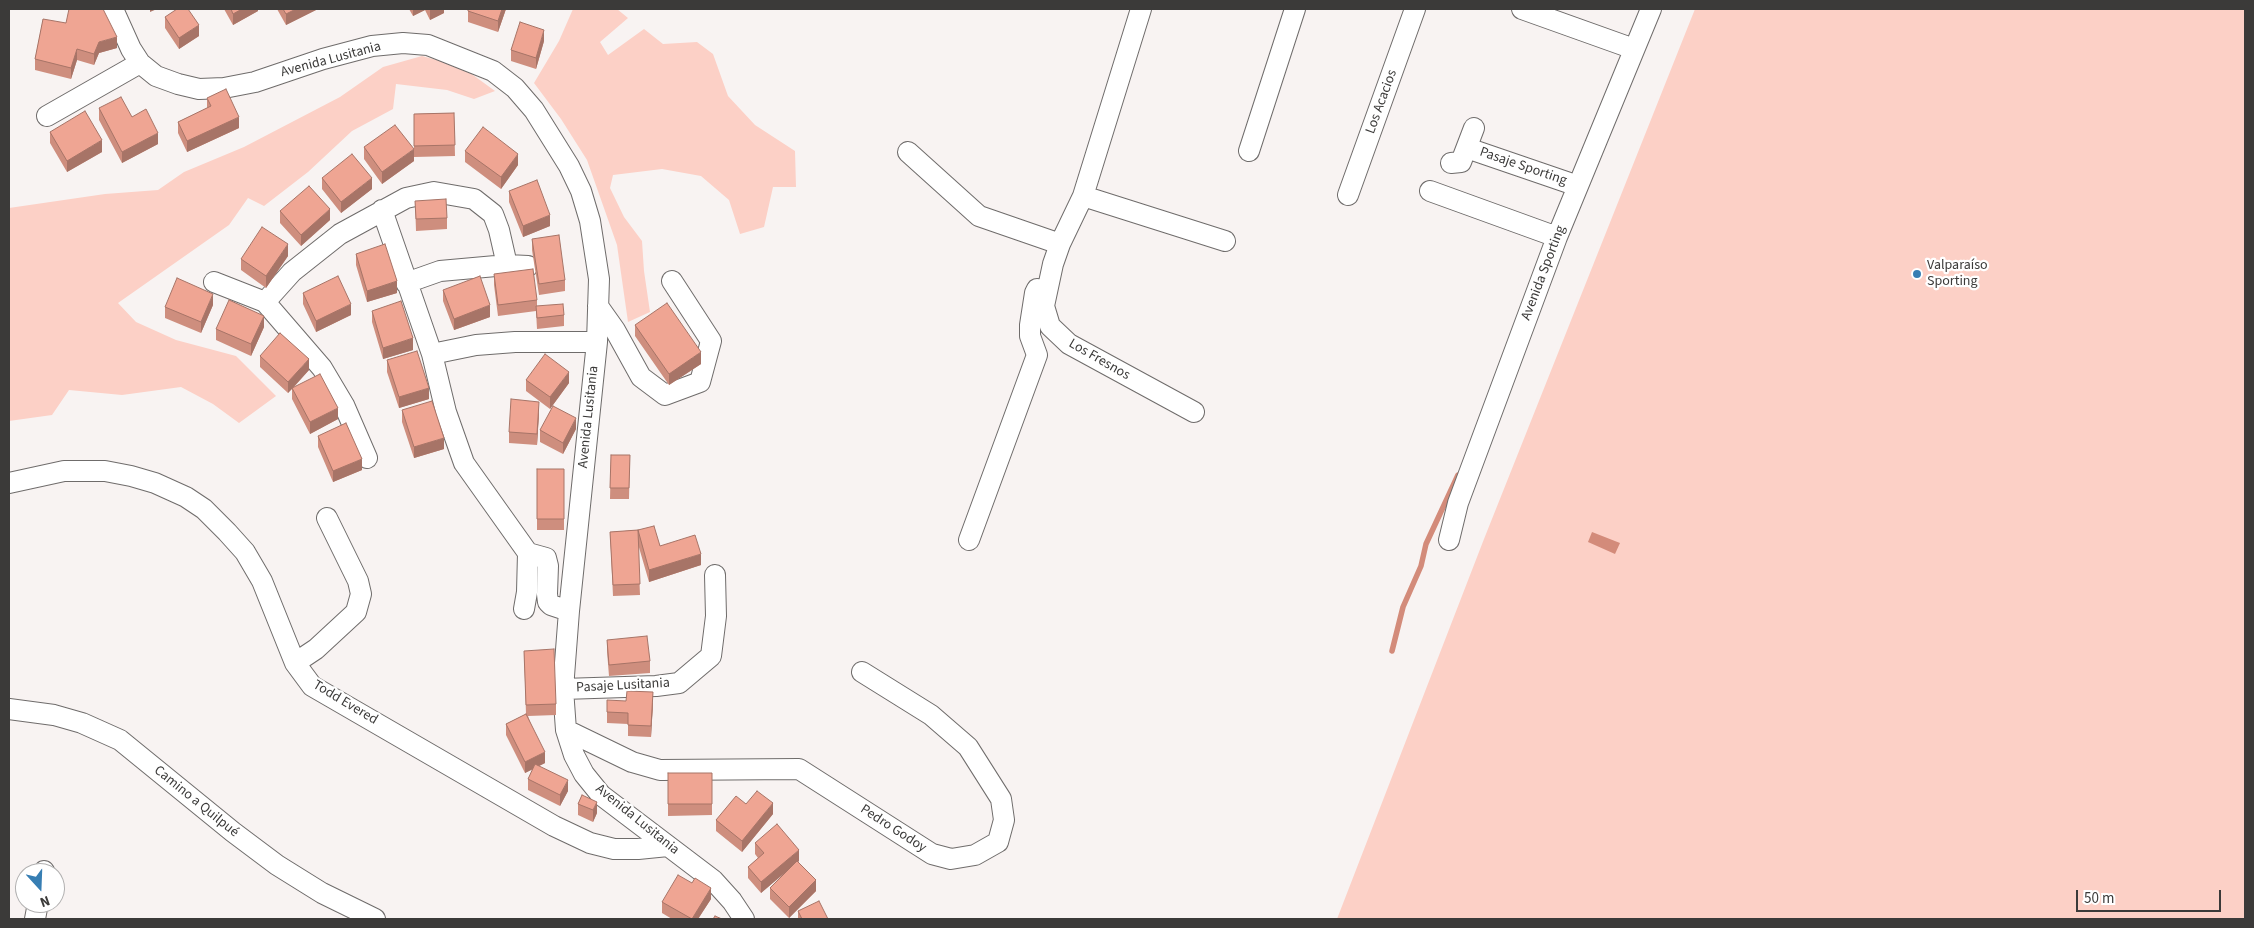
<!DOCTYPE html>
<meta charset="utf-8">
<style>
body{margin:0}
#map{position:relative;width:2254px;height:928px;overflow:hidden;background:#f8f3f2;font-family:"Source Sans 3",sans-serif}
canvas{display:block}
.frame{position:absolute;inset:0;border:10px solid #3b3a39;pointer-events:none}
.north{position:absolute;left:15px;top:863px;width:50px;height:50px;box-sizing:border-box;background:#fff;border:1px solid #b1b0b0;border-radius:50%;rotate:160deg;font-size:14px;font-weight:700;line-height:20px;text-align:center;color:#3b3a39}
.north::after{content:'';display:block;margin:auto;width:18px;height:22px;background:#377eb3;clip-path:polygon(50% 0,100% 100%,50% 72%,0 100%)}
.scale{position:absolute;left:2076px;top:890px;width:145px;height:22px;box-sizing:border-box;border:2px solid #3b3a39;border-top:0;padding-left:6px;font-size:15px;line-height:18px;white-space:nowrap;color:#3b3a39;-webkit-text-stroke:4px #fff;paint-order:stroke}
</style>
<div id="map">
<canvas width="2254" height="928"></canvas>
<div class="frame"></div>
<div class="north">N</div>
<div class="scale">50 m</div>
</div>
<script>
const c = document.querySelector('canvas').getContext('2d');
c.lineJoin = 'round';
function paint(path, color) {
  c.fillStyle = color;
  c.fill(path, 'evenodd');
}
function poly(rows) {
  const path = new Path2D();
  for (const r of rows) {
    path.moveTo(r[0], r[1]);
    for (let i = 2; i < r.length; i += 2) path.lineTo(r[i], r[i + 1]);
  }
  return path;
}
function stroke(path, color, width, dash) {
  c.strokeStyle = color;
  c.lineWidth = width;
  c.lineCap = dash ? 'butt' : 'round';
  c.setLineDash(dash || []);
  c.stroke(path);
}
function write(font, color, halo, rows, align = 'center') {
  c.font = font + ' "Source Sans 3",sans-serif';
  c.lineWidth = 4.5;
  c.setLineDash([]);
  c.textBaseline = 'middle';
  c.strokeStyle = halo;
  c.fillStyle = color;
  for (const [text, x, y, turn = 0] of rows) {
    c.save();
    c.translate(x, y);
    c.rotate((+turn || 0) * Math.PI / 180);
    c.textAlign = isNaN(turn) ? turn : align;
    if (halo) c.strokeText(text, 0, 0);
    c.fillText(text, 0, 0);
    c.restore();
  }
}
const green = poly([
 [573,9,617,9,628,18,600,42,608,55,644,29,663,44,697,42,713,54,728,96,755,125,795,151,796,187,773,187,764,227,740,234,729,200,701,176,662,169,613,175,610,188,624,217,642,241,644,271,650,312,628,322,617,245,587,160,561,119,534,83,559,41],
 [1695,9,2245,9,2245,919,1337,919,1484,539],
 [422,56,462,67,495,91,474,99,447,90,396,84,393,109,352,131,308,172,264,206,248,198,229,225,118,303,136,322,176,340,236,356,276,396,239,423,213,404,181,387,122,395,69,390,52,415,9,421,9,208,105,194,158,190,184,172,244,147,340,97,383,67]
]);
const water = poly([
 [1592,532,1620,543,1615,554,1588,542]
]);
const stream = poly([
 [1392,651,1403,607,1421,566,1426,544,1458,475]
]);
const minor = poly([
 [113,9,131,49,140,63,156,76,178,84,199,89,224,88,255,82,323,59,372,46,403,43,428,45,493,71,515,88,534,110,569,166,581,191,590,221,599,279,597,342,569,611,563,689,566,730,574,755,584,774,601,795,713,880,732,901,744,919],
 [1141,9,1083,196,1060,244,1053,264,1044,306,1050,326,1069,344,1194,412],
 [1522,9,1634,49],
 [47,116,140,63],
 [1467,148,1578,186],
 [1249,151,1295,9],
 [908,152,979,216,1060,244],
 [1451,163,1461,162,1474,128],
 [1430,191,1557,237],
 [1348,195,1415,9],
 [1083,196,1225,241],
 [382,210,432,354,446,412,464,463,528,553,527,592,524,609],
 [214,282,265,302,322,368,344,405,367,458],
 [406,283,440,271,507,265,528,266],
 [265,302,292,272,340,234,406,198,434,192,474,199,493,214,499,230,507,265],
 [598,306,615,330,641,377,665,395,700,382,711,341,672,281],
 [432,354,476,345,515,342,597,342],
 [9,483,64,471,105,471,131,476,155,483,186,497,204,509,227,532,245,552,262,581,295,663,312,686,554,826,590,843,614,849,638,849,668,846],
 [969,540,1037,355,1030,336,1030,325,1035,293,1037,289],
 [1449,540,1458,503,1557,237,1651,9],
 [528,553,546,558,548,566,547,594,548,602,551,605,569,611],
 [295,663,316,649,356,612,361,594,358,581,327,518],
 [563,689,656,686,679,683,711,656,716,616,715,575],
 [9,709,54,715,82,723,120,740,233,832,277,865,322,893,375,919],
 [566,730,632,762,660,770,799,769,932,854,951,859,975,855,998,842,1004,820,1001,799,968,747,931,715,862,672],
 [44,873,44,871],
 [35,919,38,903]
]);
const wall = poly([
 [224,9,258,9,258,11,233,25],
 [277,9,318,9,286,25],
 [409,9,444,9,444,13,430,20,425,10,413,16],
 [506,9,498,32,468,22,468,11],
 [165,17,199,36,179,49,165,28],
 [43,19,117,48,99,53,94,65,77,60,71,79,35,70,35,59],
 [544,41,536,69,511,61,511,50],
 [207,98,239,128,187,152,178,133,178,122,207,108],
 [99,108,132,117,158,144,122,163,99,120],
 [454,113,455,156,414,157,414,114],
 [50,132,102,152,67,172,50,143],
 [364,147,414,161,382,184,364,159],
 [465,151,518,165,501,189,465,162],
 [322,178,372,189,341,213,322,189],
 [509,191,550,226,523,237,509,202],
 [415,201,447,218,447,229,416,231],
 [280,211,330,220,301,246,280,223],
 [532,239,565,280,565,291,539,295,532,250],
 [356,254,397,293,367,302,356,265],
 [288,256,266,288,241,270,241,259],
 [494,274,537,300,537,306,564,315,564,326,537,329,536,311,498,316,494,285],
 [443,290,490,317,454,330,443,301],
 [303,293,351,315,316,332,303,304],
 [213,305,201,333,165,318,165,307],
 [372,311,413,350,383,359,372,322],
 [635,325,701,364,669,385,635,336],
 [264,327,251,356,216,340,216,329],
 [260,356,309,370,294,387,338,419,310,434,292,399,292,389,288,393,260,367],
 [387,360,429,399,399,408,387,372],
 [526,380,569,383,550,409,526,391],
 [402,410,444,449,414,458,402,422],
 [539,413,537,445,509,443,509,432],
 [576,429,563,454,540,442,540,430],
 [318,436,362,470,333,482,318,447],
 [611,455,630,455,629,499,610,499],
 [537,469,564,469,564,530,537,530],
 [638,530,660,546,701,565,649,582,638,544,640,595,613,596,610,532],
 [607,640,650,661,650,673,609,676,607,651],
 [524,651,556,704,556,715,528,716,545,763,539,766,568,791,560,806,528,790,528,779,533,769,525,773,506,735,506,724,526,714],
 [653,703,651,737,628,736,628,724,607,723,607,712],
 [668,773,712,773,712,815,668,816],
 [582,795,597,813,593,822,578,815,578,804],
 [746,804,773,814,742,852,716,831,716,820],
 [755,843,799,861,798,862,816,891,789,918,770,899,770,888,785,872,761,893,748,878,748,867,758,858,755,854],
 [692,883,711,899,698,919,672,919,662,913,662,902],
 [798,911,828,919,798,919]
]);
const shadedWall = poly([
 [150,9,157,9,150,12],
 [242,9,258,9,258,11,233,25,233,14],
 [296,9,318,9,286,25,286,14],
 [413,9,425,9,425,10,413,16],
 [430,9,444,9,444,13,430,20],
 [502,9,506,9,498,32,498,21],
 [199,25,199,36,179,49,179,38],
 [544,30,544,41,536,69,536,58],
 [117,37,117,48,99,53,94,65,94,54,99,42],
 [77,49,77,60,71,79,71,68],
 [239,117,239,128,187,152,187,141],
 [158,133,158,144,122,163,122,152],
 [102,140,102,152,67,172,67,161],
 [414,149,414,161,382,184,382,172],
 [518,154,518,165,501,189,501,177],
 [372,178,372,189,341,213,341,202],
 [330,209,330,220,301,246,301,235],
 [550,215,550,226,523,237,523,226],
 [288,244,288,256,266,288,266,276],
 [397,281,397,293,367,302,367,291],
 [213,294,213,305,201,333,201,322],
 [351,304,351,315,316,332,316,321],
 [490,305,490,317,454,330,454,319],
 [264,316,264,327,251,356,251,344],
 [413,338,413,350,383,359,383,348],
 [701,352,701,364,669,385,669,374],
 [309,359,309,370,288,393,288,382],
 [569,372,569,383,550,409,550,397],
 [429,388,429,399,399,408,399,397],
 [539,402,539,413,537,445,537,434],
 [338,408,338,419,310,434,310,422],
 [576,418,576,429,563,454,563,443],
 [444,438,444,449,414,458,414,447],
 [362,459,362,470,333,482,333,471],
 [701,554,701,565,649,582,649,570],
 [653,692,653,703,651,737,651,726],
 [545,752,545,763,525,773,525,762],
 [568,780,568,791,560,806,560,795],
 [597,802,597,813,593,822,593,810],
 [773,803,773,814,742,852,742,841],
 [799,850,799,861,761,893,761,882],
 [816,880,816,891,789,918,789,907],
 [711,888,711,899,698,919,692,919]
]);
const building = poly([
 [69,9,103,9,117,37,99,42,94,54,77,49,71,68,35,59,43,19,66,23,69,9],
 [177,9,188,9,199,25,179,38,165,17,177,9],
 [231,9,242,9,233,14,231,9],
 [283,9,296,9,286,14,283,9],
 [468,9,502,9,498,21,468,11,468,9],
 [520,22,544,30,536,58,511,50,520,22],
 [226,89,239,117,187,141,178,122,211,106,207,98,226,89],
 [121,97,132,117,146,109,158,133,122,152,99,108,121,97],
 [85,111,102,140,67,161,50,132,85,111],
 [454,113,455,145,414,146,414,114,454,113],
 [395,125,414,149,382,172,364,147,395,125],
 [483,127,518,154,501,177,465,151,483,127],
 [352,154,372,178,341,202,322,178,352,154],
 [537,180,550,215,523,226,509,191,537,180],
 [309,186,330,209,301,235,280,211,309,186],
 [446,199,447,218,416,219,415,201,446,199],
 [262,227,288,244,266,276,241,259,262,227],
 [559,235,565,280,539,284,532,239,559,235],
 [385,244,397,281,367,291,356,254,385,244],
 [533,269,537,300,498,305,494,274,533,269],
 [338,276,351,304,316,321,303,293,338,276],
 [480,276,490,305,454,319,443,290,480,276],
 [177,278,213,294,201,322,165,307,177,278],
 [229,300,264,316,251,344,216,329,229,300],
 [401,301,413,338,383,348,372,311,401,301],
 [667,303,701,352,669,374,635,325,667,303],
 [563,304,564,315,537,318,536,306,563,304],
 [280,333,309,359,288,382,260,356,280,333],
 [417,351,429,388,399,397,387,360,417,351],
 [545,354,569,372,550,397,526,380,545,354],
 [320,374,338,408,310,422,292,388,320,374],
 [511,399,539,402,537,434,509,432,511,399],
 [432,401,444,438,414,447,402,410,432,401],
 [553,406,576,418,563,443,540,430,553,406],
 [346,423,362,459,333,471,318,436,346,423],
 [611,455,630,455,629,488,610,488,611,455],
 [537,469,564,469,564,519,537,519,537,469],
 [654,526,660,546,695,535,701,554,649,570,638,530,654,526],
 [638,530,640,584,613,585,610,532,638,530],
 [647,636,650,661,609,665,607,640,647,636],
 [554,649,556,704,526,705,524,651,554,649],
 [627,691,653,692,651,726,628,725,628,713,607,712,607,700,626,701,627,691],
 [526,714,545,752,525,762,506,724,526,714],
 [535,764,568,780,560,795,528,779,535,764],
 [668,773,712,773,712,804,668,804,668,773],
 [757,791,773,803,742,841,716,820,736,796,746,804,757,791],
 [582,795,597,802,593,810,578,804,582,795],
 [777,824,799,850,761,882,748,867,764,853,755,843,777,824],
 [797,861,816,880,789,907,770,888,797,861],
 [678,875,692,883,695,878,711,888,692,919,662,902,678,875],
 [819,901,828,919,802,919,798,911,819,901],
 [715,916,722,919,713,919,715,916]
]);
const markers = [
 [1917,274,5,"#377eb3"]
];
const streetNames = [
 ["Avenida Lusitania",331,60,-15],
 ["Los Acacios",1382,102,-70],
 ["Pasaje Sporting",1523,167,19],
 ["Avenida Sporting",1544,273,-69],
 ["Los Fresnos",1099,360,30],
 ["Avenida Lusitania",589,417,-84],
 ["Pasaje Lusitania",623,686,-3],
 ["Todd Evered",345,703,31],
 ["Camino a Quilpué",196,802,39],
 ["Avenida Lusitania",637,820,39],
 ["Pedro Godoy",893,829,33]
];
const poiNames = [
 ["Valparaíso",1927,266],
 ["Sporting",1927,282]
];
paint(green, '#fcd0c6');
paint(water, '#d38b7a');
stroke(stream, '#d38b7a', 5.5);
stroke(minor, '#6f6c6b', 22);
stroke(minor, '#fff', 20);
paint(wall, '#ce8e7e');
paint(shadedWall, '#a77467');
paint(building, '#efa593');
stroke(building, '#a77467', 1);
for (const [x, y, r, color] of markers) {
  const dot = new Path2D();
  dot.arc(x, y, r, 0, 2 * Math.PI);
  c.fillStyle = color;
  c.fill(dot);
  stroke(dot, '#fff', 2);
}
write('14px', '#3b3a39', '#fff', streetNames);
write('14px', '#3b3a39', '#fff', poiNames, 'left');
</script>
